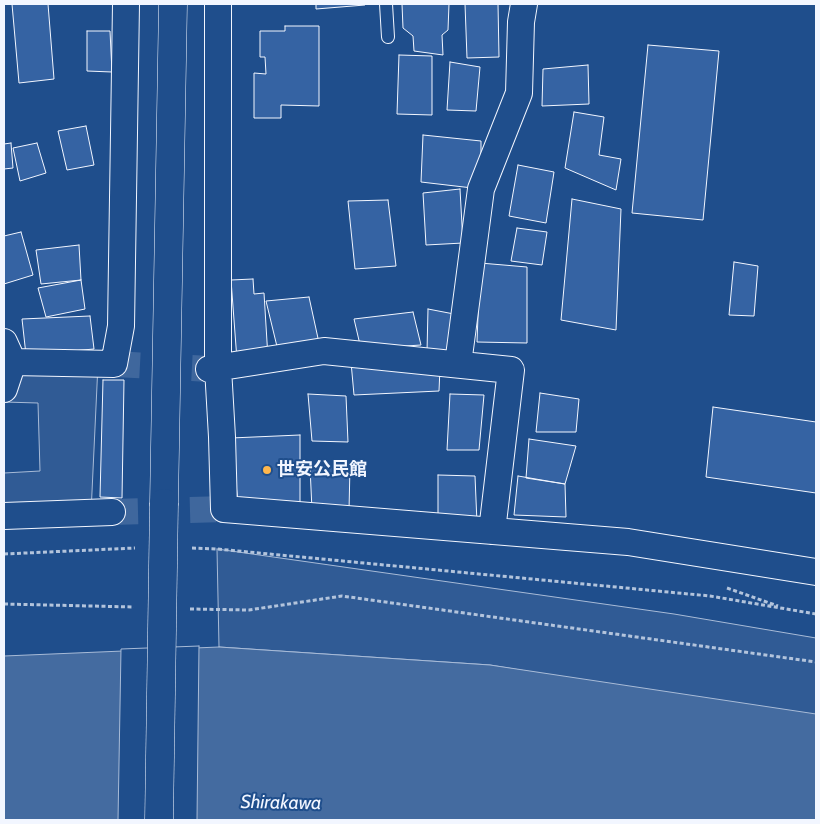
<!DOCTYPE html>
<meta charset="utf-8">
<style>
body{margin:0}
#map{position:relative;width:820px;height:824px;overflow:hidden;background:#1f4e8c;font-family:Cabin,sans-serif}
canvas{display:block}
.frame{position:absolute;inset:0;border:5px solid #f2f6ff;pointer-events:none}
</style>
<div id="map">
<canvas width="820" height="824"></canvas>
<div class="frame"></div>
</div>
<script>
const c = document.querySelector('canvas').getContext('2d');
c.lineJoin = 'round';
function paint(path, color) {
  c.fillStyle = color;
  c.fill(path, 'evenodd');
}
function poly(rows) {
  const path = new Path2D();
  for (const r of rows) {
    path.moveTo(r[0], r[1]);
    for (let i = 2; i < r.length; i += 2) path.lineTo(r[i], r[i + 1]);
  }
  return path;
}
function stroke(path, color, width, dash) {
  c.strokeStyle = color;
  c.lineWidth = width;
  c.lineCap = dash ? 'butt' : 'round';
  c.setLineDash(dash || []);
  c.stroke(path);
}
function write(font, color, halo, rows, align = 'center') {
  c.font = font + ' Cabin,"Noto Sans JP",sans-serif';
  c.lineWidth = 4;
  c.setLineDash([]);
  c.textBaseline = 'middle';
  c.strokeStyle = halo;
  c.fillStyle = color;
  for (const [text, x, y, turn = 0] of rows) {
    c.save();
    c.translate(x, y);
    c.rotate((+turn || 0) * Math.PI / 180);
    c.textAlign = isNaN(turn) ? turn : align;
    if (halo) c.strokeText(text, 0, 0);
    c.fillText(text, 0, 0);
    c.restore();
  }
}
const green = poly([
 [13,362,98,364,91,513,4,516,4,473,40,471,38,403,4,402,4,389,13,362],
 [217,549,674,614,816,638,816,719,490,665,219,647,217,549]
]);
const water = poly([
 [219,647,490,665,816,714,816,820,4,820,4,656,219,647]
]);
const pier = poly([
 [199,646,197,820,118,820,121,649,199,646]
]);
const building = poly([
 [12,4,48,4,54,79,19,83,12,4],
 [316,4,365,4,365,5,316,9,316,4],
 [402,4,449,4,448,30,442,35,443,55,414,51,413,36,403,28,402,4],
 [465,4,498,4,499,57,467,58,465,4],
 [285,26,319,26,319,106,281,105,281,118,254,118,254,73,266,74,265,57,260,57,260,31,285,31,285,26],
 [87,31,110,31,112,72,87,71,87,31],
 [648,45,719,51,703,220,632,213,648,45],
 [399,55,432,56,432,115,397,114,399,55],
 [450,62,480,67,476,111,447,110,450,62],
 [588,65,589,104,542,106,543,69,588,65],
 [574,112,604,117,599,155,621,159,616,190,565,168,574,112],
 [86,126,94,165,67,170,58,131,86,126],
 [423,135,481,141,481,189,421,182,423,135],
 [11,143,13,168,4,169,4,144,11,143],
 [37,143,46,173,20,181,13,148,37,143],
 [518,165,554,172,546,223,509,216,518,165],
 [460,189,463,243,426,245,423,193,460,189],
 [572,199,621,209,616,330,561,320,572,199],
 [388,200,396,266,355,269,348,201,388,200],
 [517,228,547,232,542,265,511,261,517,228],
 [21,232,33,275,4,284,4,236,21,232],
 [79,245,81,280,41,284,36,250,79,245],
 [734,262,758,266,754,316,729,315,734,262],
 [480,263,527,267,527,343,477,342,480,263],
 [253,279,254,294,264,293,268,358,237,360,231,280,253,279],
 [81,280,85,309,46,317,38,288,81,280],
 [309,297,321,352,280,359,266,301,309,297],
 [428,309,454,314,453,352,427,352,428,309],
 [413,312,421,345,361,349,354,319,413,312],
 [90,316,94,349,26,355,22,319,90,316],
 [351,362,440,368,439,391,354,395,351,362],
 [103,380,124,380,122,498,100,497,103,380],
 [540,393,579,399,576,432,536,432,540,393],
 [308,394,346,396,348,442,312,441,308,394],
 [450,394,484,395,479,450,447,450,450,394],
 [713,407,816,422,816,493,706,477,713,407],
 [300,435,300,503,238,503,231,438,300,435],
 [529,439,576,446,565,484,526,478,529,439],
 [350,466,349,511,312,510,310,467,350,466],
 [438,475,475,476,477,523,438,521,438,475],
 [518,476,565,484,566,517,514,515,518,476]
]);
const streetTunnel = poly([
 [114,364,209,369],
 [112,512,224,509]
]);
const path = poly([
 [192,548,217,549,710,596,816,614],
 [4,554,135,548],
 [727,588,778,606],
 [4,604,134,607],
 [190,609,249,610,342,596,816,662]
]);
const lane = poly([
 [386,4,388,37]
]);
const street = poly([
 [218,4,218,368,222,437,224,509,628,542,816,572],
 [4,342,13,362,114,364,121,326,126,4],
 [458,364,481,189,519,93,521,22,524,4],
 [209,369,324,351,511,370,492,531],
 [4,389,13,362],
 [4,516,112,512]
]);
const secondary = poly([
 [164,503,173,4]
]);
const secondaryBridge = poly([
 [159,820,164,503]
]);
const markers = [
 [267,470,5,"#ffb74d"]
];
const poiNames = [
 ["世安公民館",277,470]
];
const waterNames = [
 ["Shirakawa",281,803,1]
];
paint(green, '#305b95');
stroke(green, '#a8bbd7', 1);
paint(water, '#446ba0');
stroke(water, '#a8bbd7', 1);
paint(pier, '#1f4e8c');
stroke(pier, '#a8bbd7', 1);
paint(building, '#3563a3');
stroke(building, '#f2f6ff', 1);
stroke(streetTunnel, '#3f679d', 26, [26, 13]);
stroke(lane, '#f2f6ff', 14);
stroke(street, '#f2f6ff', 28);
stroke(secondary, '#f2f6ff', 29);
stroke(path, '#b3c4dc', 3, [4, 2.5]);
stroke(lane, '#1f4e8c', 12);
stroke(street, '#1f4e8c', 26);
stroke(secondary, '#1f4e8c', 28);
stroke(secondaryBridge, '#f2f6ff', 29, []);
stroke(secondaryBridge, '#1f4e8c', 28);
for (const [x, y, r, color] of markers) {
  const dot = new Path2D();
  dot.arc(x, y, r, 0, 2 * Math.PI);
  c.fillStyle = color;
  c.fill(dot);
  stroke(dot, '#1f4e8c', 2);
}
write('bold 18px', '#f2f6ff', '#1f4e8c', poiNames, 'left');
write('italic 19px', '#f2f6ff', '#1f4e8c', waterNames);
</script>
